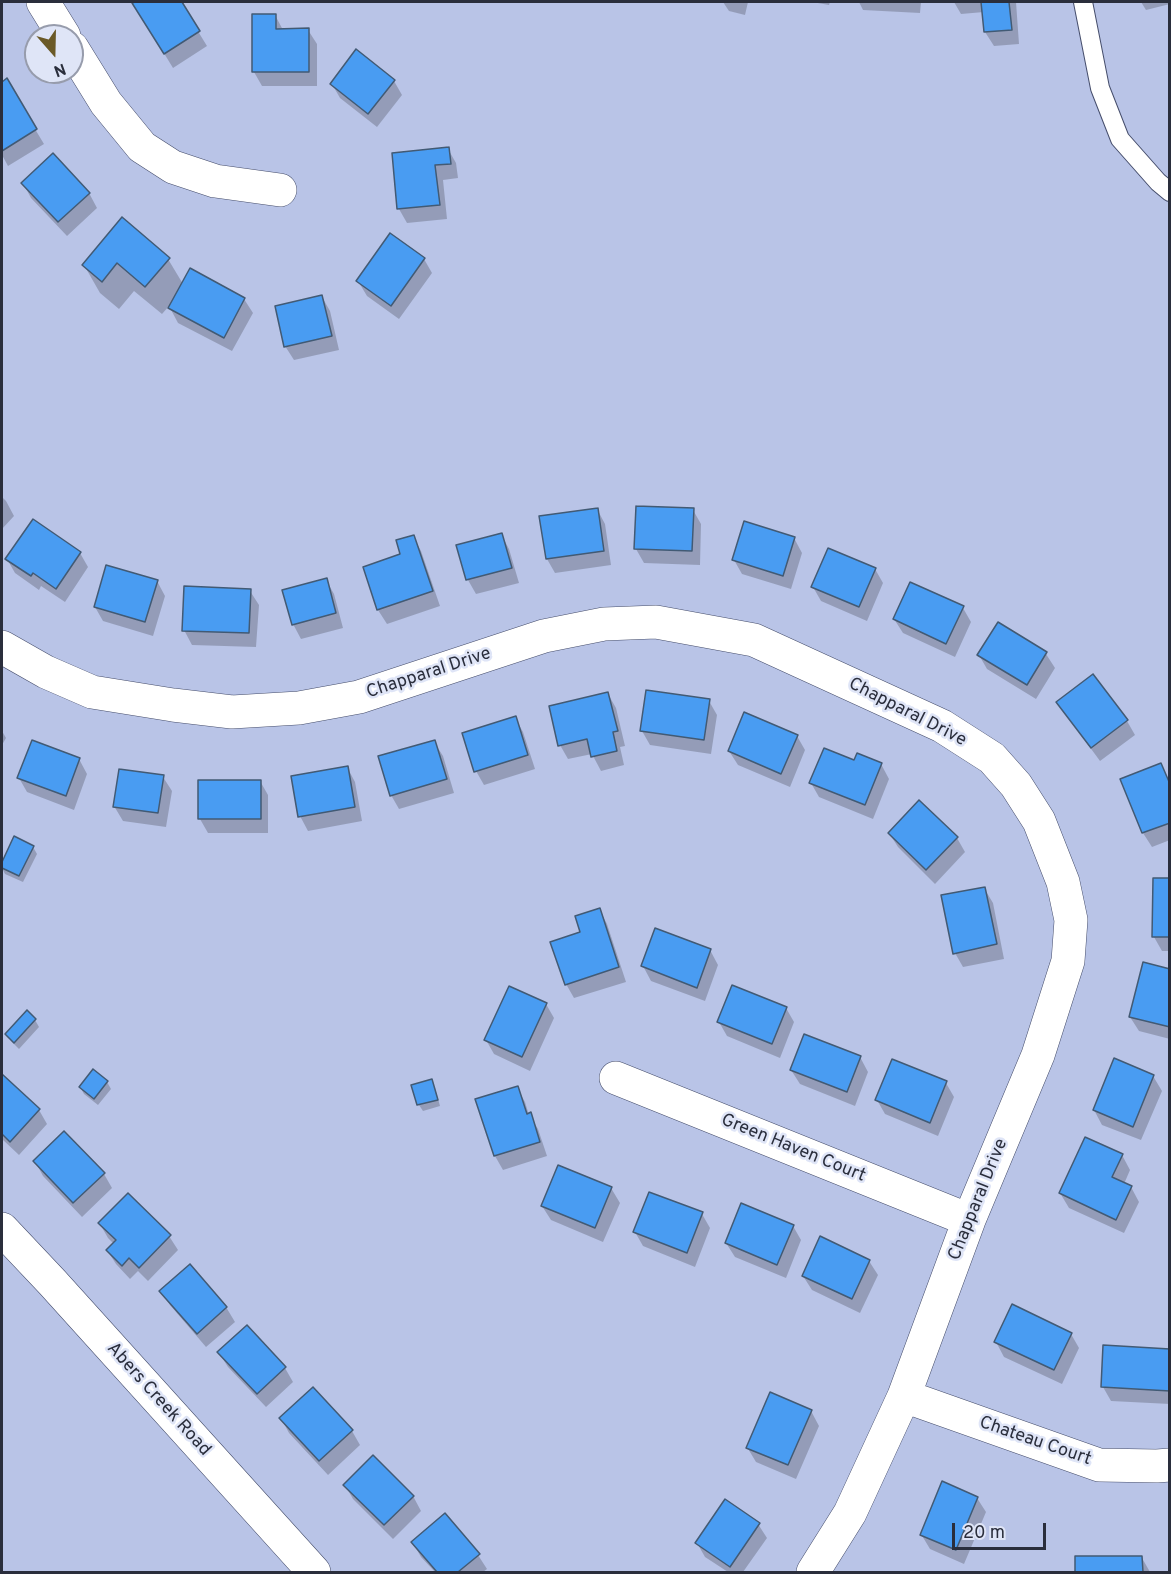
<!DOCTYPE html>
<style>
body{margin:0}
#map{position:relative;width:1171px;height:1574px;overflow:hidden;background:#b9c4e7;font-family:Overpass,sans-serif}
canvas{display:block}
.frame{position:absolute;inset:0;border:3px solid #2a2e3c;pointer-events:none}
.north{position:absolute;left:24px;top:24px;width:60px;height:60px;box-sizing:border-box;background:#dfe5f7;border:2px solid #979cac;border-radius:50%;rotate:160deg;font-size:16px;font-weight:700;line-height:24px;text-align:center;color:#2a2e3c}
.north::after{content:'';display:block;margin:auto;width:21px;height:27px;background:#6a5927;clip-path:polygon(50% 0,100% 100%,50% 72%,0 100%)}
.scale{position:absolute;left:952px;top:1523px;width:94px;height:27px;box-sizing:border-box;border:3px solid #2a2e3c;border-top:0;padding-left:8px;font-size:18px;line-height:21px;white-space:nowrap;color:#2a2e3c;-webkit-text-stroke:4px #dfe5f7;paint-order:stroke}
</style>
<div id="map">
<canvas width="1171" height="1574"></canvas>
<div class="frame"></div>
<div class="north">N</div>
<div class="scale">20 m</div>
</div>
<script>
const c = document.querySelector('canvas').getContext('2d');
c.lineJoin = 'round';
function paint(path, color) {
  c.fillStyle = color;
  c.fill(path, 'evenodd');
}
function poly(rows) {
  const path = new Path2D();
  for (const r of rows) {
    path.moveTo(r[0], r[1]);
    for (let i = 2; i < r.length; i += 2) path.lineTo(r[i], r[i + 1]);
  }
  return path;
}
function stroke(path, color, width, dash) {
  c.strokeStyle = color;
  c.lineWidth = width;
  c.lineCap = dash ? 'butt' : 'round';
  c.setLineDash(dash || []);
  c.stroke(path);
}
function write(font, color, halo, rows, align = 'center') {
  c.font = font + ' Overpass,sans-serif';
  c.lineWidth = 5;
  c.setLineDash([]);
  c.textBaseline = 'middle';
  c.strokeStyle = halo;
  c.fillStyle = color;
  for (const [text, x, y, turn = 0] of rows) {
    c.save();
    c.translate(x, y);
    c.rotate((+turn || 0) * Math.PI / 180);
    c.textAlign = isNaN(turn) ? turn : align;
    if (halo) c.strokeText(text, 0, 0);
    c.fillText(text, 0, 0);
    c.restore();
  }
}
const shadow = poly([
 [138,2,180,2,207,46,173,68,134,4],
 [723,2,748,2,745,15,729,11],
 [812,2,830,2,829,5],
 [859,2,921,2,920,13,863,10],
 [954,2,1016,2,1019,44,994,46,985,32,984,12,961,14],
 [1141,2,1170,2,1170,4,1146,10],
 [275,15,283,30,308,30,317,44,317,86,262,86,254,72],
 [6,81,44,144,8,166,2,155,2,83],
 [394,81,402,95,377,127,340,98,332,84],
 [448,149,456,163,458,178,443,180,447,219,407,223,399,209,394,154],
 [23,183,89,193,97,208,67,236,31,198],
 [168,259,183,284,244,299,253,313,232,351,178,323,169,306,162,314,134,291,119,309,100,293,84,265],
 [424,259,432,273,399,319,367,296,358,281],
 [322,297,330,311,339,350,294,360,285,346],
 [2,497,6,501,14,516,2,529],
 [597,509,605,524,611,565,555,573,547,559],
 [693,510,701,524,700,565,644,563,636,549],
 [501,534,509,549,519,583,476,594,468,580,458,546],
 [413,536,421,551,440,606,387,624,378,610,402,555],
 [794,538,802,553,791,589,742,574,734,560],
 [80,553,88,567,65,602,41,586,39,590,15,573,7,559],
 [875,569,883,583,867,621,821,601,813,587],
 [326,580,334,594,343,628,301,639,293,624],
 [157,581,165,596,153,636,103,621,95,607],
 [250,591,259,605,256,647,192,645,184,630],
 [963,608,971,622,955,657,903,633,894,619],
 [998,624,1046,654,1055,668,1036,699,987,669,979,655],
 [1093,676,1127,721,1135,735,1100,761,1067,716,1058,702],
 [608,694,616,708,625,746,620,747,624,765,601,771,592,754,568,759,560,745],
 [709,701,717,715,711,754,650,745,642,731],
 [515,718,523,732,535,769,484,785,476,771],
 [2,731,6,738,2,745],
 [797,736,805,750,790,787,738,765,729,751],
 [434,742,443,756,454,793,399,809,391,795],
 [79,759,87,774,74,810,27,792,19,778],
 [855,762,881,764,889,779,873,819,819,797,811,783],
 [1160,765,1170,781,1170,840,1152,847,1143,833,1122,780],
 [347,767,355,782,362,821,308,831,300,816],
 [163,777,172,791,166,827,123,821,114,806],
 [260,781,268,795,268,833,208,833,200,819],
 [889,833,957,838,965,852,935,884,898,847],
 [15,838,33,847,37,854,23,882,5,874,2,868],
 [1170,879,1170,951,1162,951,1154,937],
 [984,888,993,903,1004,959,963,967,955,953],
 [599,909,607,924,626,982,574,998,566,984],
 [710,950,718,965,705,1001,651,981,643,966],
 [1170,971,1170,1039,1139,1031,1130,1017],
 [546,1004,554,1018,530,1071,494,1054,486,1040],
 [786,1008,794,1022,780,1058,727,1036,719,1022],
 [27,1013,35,1020,39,1027,19,1049,11,1041,7,1034],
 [860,1057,868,1072,855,1106,800,1084,791,1070],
 [2,1076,39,1110,47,1124,19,1155,2,1139],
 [1153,1076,1162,1091,1141,1140,1102,1125,1094,1110],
 [431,1081,435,1088,440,1106,423,1111,419,1105,413,1086],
 [107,1082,111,1089,98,1105,84,1094,80,1087],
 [946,1083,954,1097,938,1136,885,1114,877,1100],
 [517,1088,525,1102,529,1115,538,1129,547,1156,503,1170,495,1156,477,1100],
 [1122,1155,1130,1170,1124,1184,1131,1187,1139,1202,1124,1233,1069,1208,1060,1193],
 [35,1161,104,1174,112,1188,82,1217,43,1176],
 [611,1188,620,1203,603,1242,551,1220,542,1206],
 [702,1214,710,1228,695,1267,643,1246,635,1232],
 [100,1224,169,1236,178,1250,148,1281,138,1271,130,1279,116,1264,107,1250,114,1244,108,1238],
 [793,1226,801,1240,786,1278,735,1257,726,1243],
 [869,1261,878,1275,860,1313,812,1290,803,1276],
 [161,1291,226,1307,235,1322,206,1347,170,1305],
 [1071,1334,1079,1348,1062,1384,1004,1357,996,1342],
 [1170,1350,1170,1404,1111,1401,1103,1387],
 [219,1353,285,1368,293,1382,266,1407,228,1367],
 [313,1389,352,1431,360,1445,328,1475,289,1433,281,1418],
 [811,1411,819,1426,796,1479,756,1462,747,1447],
 [345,1485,413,1496,421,1511,393,1539,353,1499],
 [977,1498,986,1512,964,1564,930,1549,921,1534],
 [758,1524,767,1538,743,1572,728,1572,705,1557,697,1543],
 [413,1543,478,1555,487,1569,483,1572,435,1572,421,1557],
 [1076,1558,1142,1558,1150,1572,1076,1572]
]);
const building = poly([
 [135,2,182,2,200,31,164,54,132,3,135,2],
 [981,2,1009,2,1012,30,984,32,981,2],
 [252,14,276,14,276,29,309,28,309,72,252,72,252,14],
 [356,49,395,80,368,114,330,84,356,49],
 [7,78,37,129,2,151,2,82,7,78],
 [449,147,451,164,435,165,440,205,397,209,392,153,449,147],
 [53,153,90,193,58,222,21,183,53,153],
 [122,217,170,258,145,287,117,263,102,282,82,265,122,217],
 [390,233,425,258,391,306,356,281,390,233],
 [190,268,245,298,224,338,168,308,190,268],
 [322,295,332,336,284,347,275,306,322,295],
 [636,506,694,508,692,551,634,549,636,506],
 [598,508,604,551,546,559,539,516,598,508],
 [33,519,81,552,56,589,33,573,31,576,5,559,33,519],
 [744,521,795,537,783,576,732,560,744,521],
 [502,533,512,568,466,580,456,545,502,533],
 [414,535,433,591,377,610,363,567,400,554,396,540,414,535],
 [828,548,876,568,859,607,811,587,828,548],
 [106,565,158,580,145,622,94,607,106,565],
 [327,578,336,613,292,625,282,590,327,578],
 [910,582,964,606,946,644,893,619,910,582],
 [184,586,251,589,249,633,182,631,184,586],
 [998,622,1047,652,1027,685,977,655,998,622],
 [1093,674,1128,720,1091,748,1056,702,1093,674],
 [646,690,710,699,704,740,640,731,646,690],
 [608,692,618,731,613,732,617,751,591,757,587,739,558,746,549,706,608,692],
 [744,712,798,735,781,774,728,751,744,712],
 [516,716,528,755,474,772,462,733,516,716],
 [32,740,80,758,66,796,17,778,32,740],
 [435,740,447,779,390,796,378,756,435,740],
 [824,748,854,760,857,753,882,763,865,805,809,783,824,748],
 [1161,763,1170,784,1170,823,1142,833,1120,779,1161,763],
 [348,766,355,807,298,817,291,776,348,766],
 [119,769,164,775,158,813,113,807,119,769],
 [198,780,261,780,261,819,198,819,198,780],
 [919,800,958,837,926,870,888,833,919,800],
 [14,836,34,846,19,876,2,868,2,862,14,836],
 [1153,878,1170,878,1170,937,1152,937,1153,878],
 [985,887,997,944,953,954,941,895,985,887],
 [600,908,619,967,565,985,550,942,580,932,575,916,600,908],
 [655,928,711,949,697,988,641,966,655,928],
 [1143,962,1170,969,1170,1027,1129,1017,1143,962],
 [732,985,787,1007,772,1044,717,1022,732,985],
 [509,986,547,1003,522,1057,484,1040,509,986],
 [27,1010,36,1019,14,1043,5,1034,27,1010],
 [804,1034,861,1056,847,1092,790,1070,804,1034],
 [1114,1058,1154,1075,1133,1127,1093,1110,1114,1058],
 [892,1059,947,1081,930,1123,875,1100,892,1059],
 [93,1069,108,1081,94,1099,79,1087,93,1069],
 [2,1074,40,1109,10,1142,2,1134,2,1074],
 [432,1079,438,1100,417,1105,411,1085,432,1079],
 [518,1086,527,1114,531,1112,540,1142,494,1156,475,1099,518,1086],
 [64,1131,105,1173,73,1203,33,1161,64,1131],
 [1085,1137,1123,1154,1112,1177,1132,1186,1116,1220,1059,1193,1085,1137],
 [558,1165,612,1187,595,1228,541,1206,558,1165],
 [649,1192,703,1212,687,1253,633,1232,649,1192],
 [128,1193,171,1235,139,1268,129,1258,122,1266,106,1250,116,1240,98,1223,128,1193],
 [741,1203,794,1225,777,1265,725,1243,741,1203],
 [820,1236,870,1260,852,1299,802,1276,820,1236],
 [190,1264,227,1307,197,1334,159,1291,190,1264],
 [1012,1304,1072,1333,1054,1370,994,1342,1012,1304],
 [247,1325,286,1367,257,1394,217,1352,247,1325],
 [1103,1345,1170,1349,1170,1391,1101,1387,1103,1345],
 [313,1387,353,1430,319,1461,279,1418,313,1387],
 [770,1392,812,1410,788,1465,746,1448,770,1392],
 [373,1455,414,1496,384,1525,343,1485,373,1455],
 [942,1481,978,1497,956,1550,920,1535,942,1481],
 [725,1499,760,1523,730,1567,695,1543,725,1499],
 [445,1513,480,1554,458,1572,437,1572,411,1542,445,1513],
 [1075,1556,1142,1556,1143,1572,1075,1572,1075,1556]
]);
const service = poly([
 [1083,2,1100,88,1120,139,1158,182,1170,192]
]);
const minor = poly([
 [43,2,64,36],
 [72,48,106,103,142,147,173,167,215,181,280,190],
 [2,647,46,672,92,692,173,705,232,712,299,708,359,697,544,636,604,624,656,622,754,640,942,726,992,758,1016,785,1039,821,1063,882,1071,920,1068,961,1038,1055,969,1220,904,1396,850,1513,813,1572],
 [616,1078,969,1220],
 [2,1229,52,1282,314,1572],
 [904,1396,1099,1465,1157,1466,1170,1465]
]);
const streetNames = [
 ["Chapparal Drive",429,674,-18],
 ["Chapparal Drive",907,713,27],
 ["Green Haven Court",793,1149,22],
 ["Chapparal Drive",979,1200,-68],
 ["Abers Creek Road",158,1400,48],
 ["Chateau Court",1035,1442,19]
];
paint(shadow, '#0003');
paint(building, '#499cf2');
stroke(building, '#425a74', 1.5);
stroke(service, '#454d6b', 20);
stroke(minor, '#454d6b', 34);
stroke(service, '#fff', 18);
stroke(minor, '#fff', 33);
write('18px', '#2a2e3c', '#dfe5f7', streetNames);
</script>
